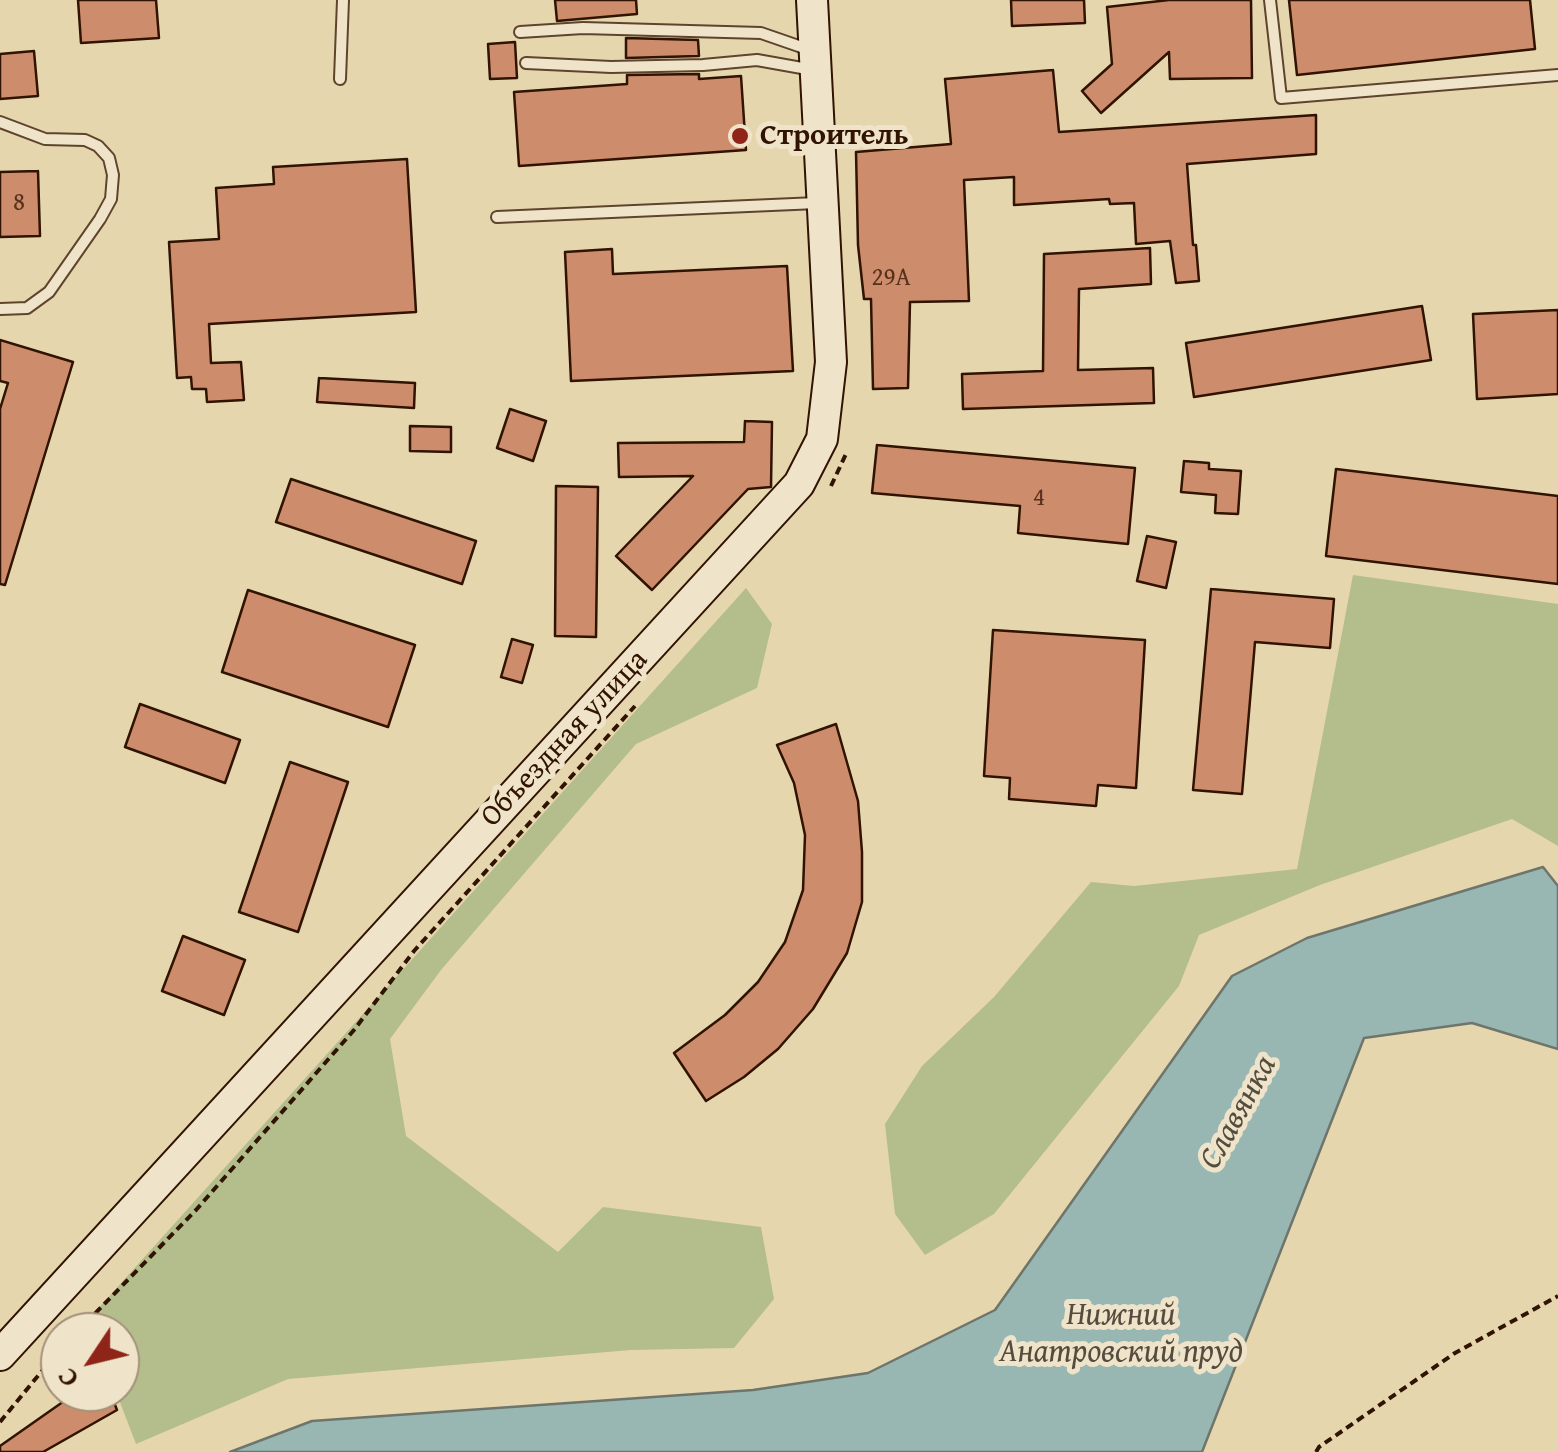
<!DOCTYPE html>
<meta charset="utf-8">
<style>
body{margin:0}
#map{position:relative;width:1558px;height:1452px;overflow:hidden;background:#e6d6ae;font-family:"Gentium Book Plus",serif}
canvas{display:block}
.north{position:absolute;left:40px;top:1312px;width:100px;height:100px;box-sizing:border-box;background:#efe4ca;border:2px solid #a39079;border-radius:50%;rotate:235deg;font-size:28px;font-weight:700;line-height:40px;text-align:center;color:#301300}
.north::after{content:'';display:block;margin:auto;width:35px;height:45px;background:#8f2418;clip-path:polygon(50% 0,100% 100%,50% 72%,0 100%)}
</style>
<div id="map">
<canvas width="1558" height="1452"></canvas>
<div class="north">С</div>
</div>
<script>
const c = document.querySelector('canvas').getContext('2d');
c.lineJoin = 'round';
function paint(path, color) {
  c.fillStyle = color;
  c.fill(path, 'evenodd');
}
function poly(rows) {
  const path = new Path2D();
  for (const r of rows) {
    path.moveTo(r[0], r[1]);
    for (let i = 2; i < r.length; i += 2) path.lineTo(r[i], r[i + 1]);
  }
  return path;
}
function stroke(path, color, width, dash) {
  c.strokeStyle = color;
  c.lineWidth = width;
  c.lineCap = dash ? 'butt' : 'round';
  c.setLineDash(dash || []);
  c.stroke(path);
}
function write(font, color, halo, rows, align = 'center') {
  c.font = font + ' "Gentium Book Plus",serif';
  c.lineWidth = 10;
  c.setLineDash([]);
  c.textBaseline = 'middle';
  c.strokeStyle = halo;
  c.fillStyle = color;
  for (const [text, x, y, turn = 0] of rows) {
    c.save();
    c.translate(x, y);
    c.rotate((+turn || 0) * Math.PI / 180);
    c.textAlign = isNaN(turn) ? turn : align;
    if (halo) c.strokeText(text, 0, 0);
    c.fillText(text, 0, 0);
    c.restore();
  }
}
const green = poly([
 [1353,575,1558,604,1558,846,1512,819,1320,885,1199,935,1179,986,994,1214,925,1255,895,1214,885,1124,922,1066,994,997,1091,882,1134,886,1297,869],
 [746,588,772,624,757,688,636,744,441,970,390,1039,406,1136,558,1252,603,1207,761,1227,774,1299,734,1348,631,1350,288,1379,136,1444,116,1392,120,1392,120,1332,77,1332]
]);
const water = poly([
 [1543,867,1558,886,1558,1049,1472,1023,1364,1038,1202,1452,230,1452,312,1421,753,1390,868,1373,995,1310,1232,976,1307,938,1543,867]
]);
const building = poly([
 [78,0,156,0,159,38,81,43,78,0],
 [555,0,636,0,637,14,557,21,555,0],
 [1011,0,1084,0,1085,23,1012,26,1011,0],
 [1169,0,1251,0,1252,78,1170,79,1169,52,1101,113,1082,91,1112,64,1107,7,1169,0],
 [1289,0,1530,0,1535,49,1297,75,1289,0],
 [626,38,698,40,699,56,626,58,626,38],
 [515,42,517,78,490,79,488,44,515,42],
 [34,51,38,96,0,99,0,54,34,51],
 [1053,70,1059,132,1316,115,1316,154,1187,164,1193,245,1196,245,1199,281,1176,283,1170,241,1136,244,1134,203,1110,204,1109,199,1014,205,1014,177,964,180,969,301,910,302,908,388,873,389,871,299,864,299,858,245,856,152,951,144,945,79,1053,70],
 [699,74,699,79,741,76,746,150,519,166,514,92,627,84,627,75,699,74],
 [407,159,416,312,209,324,211,363,241,362,244,400,207,402,206,389,192,389,191,377,177,378,169,242,219,239,216,188,274,184,273,167,407,159],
 [38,171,40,236,0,237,0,172,38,171],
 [1150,248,1151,284,1079,289,1078,370,1153,368,1154,403,963,409,962,374,1043,371,1044,254,1150,248],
 [612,249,613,274,787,266,793,371,571,381,565,252,612,249],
 [1422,306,1431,360,1194,397,1186,343,1422,306],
 [1558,310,1558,394,1477,399,1473,314,1558,310],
 [0,340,73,362,5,585,0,584,0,409,8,383,0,381,0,340],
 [319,378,415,383,414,408,317,402,319,378],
 [510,409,546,421,533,461,497,448,510,409],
 [745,421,772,422,771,487,748,489,652,590,616,556,693,476,619,477,618,443,744,442,745,421],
 [410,426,451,427,451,452,410,451,410,426],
 [877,445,1135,468,1128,544,1018,533,1020,506,872,493,877,445],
 [1184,461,1209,463,1209,469,1241,471,1238,514,1215,513,1216,495,1181,492,1184,461],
 [1336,469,1558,496,1558,584,1326,556,1336,469],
 [291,479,476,541,462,584,276,522,291,479],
 [556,486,598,487,596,637,555,636,556,486],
 [1147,536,1176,542,1166,588,1137,581,1147,536],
 [1211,589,1334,599,1330,648,1255,642,1242,794,1193,790,1211,589],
 [248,590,415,645,388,727,222,672,248,590],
 [993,630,1145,640,1136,788,1098,785,1096,806,1009,799,1010,778,984,776,993,630],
 [512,639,533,645,522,683,501,677,512,639],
 [140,704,240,740,225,783,125,747,140,704],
 [836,724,858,801,862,852,862,902,847,953,813,1009,778,1049,744,1077,706,1101,674,1053,725,1015,758,982,785,942,803,890,805,835,794,783,777,745,836,724],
 [290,762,348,782,298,932,239,912,290,762],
 [183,936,245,960,224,1015,162,991,183,936],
 [77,1392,110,1392,117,1410,43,1452,0,1452,0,1446,77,1392]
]);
const path = poly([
 [831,486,846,454],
 [77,1332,196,1210,354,1030,414,951,635,706],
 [0,1422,60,1349],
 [1316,1452,1319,1447,1455,1353,1558,1296]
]);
const service = poly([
 [1270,0,1281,98,1558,75],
 [520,32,583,28,761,33,813,51],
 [526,63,611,67,703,65,757,60,813,70],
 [340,79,343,0],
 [0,122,45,139,85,140,98,146,109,158,113,175,111,199,100,219,49,292,27,308,0,309],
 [497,217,817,203]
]);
const secondary = poly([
 [0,1355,799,484,822,439,831,362,812,0]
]);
const markers = [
 [740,136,10,"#8f2418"]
];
const numberNames = [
 ["8",19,204],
 ["29А",891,279],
 ["4",1039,499]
];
const poiNames = [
 ["Строитель",760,136]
];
const streetNames = [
 ["Объездная улица",565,739,-47]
];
const waterNames = [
 ["Славянка",1239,1113,-61],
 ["Нижний",1121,1316],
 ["Анатровский пруд",1121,1353]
];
paint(green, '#b3be8c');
paint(water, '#98b7b2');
stroke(water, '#6e756b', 2.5);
paint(building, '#cd8c6b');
stroke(building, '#301300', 2.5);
stroke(service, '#5e442c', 14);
stroke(secondary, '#301300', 34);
stroke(path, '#301300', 4, [8, 5]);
stroke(service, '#efe4ca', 10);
stroke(secondary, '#efe4ca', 30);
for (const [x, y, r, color] of markers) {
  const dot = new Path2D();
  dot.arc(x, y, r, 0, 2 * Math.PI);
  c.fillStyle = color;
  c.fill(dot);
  stroke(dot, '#efe4ca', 4);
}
write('25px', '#57311b', null, numberNames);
write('bold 30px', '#301300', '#efe4ca', poiNames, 'left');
write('30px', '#301300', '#efe4ca', streetNames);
write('italic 32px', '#544c3e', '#efe4ca', waterNames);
</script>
